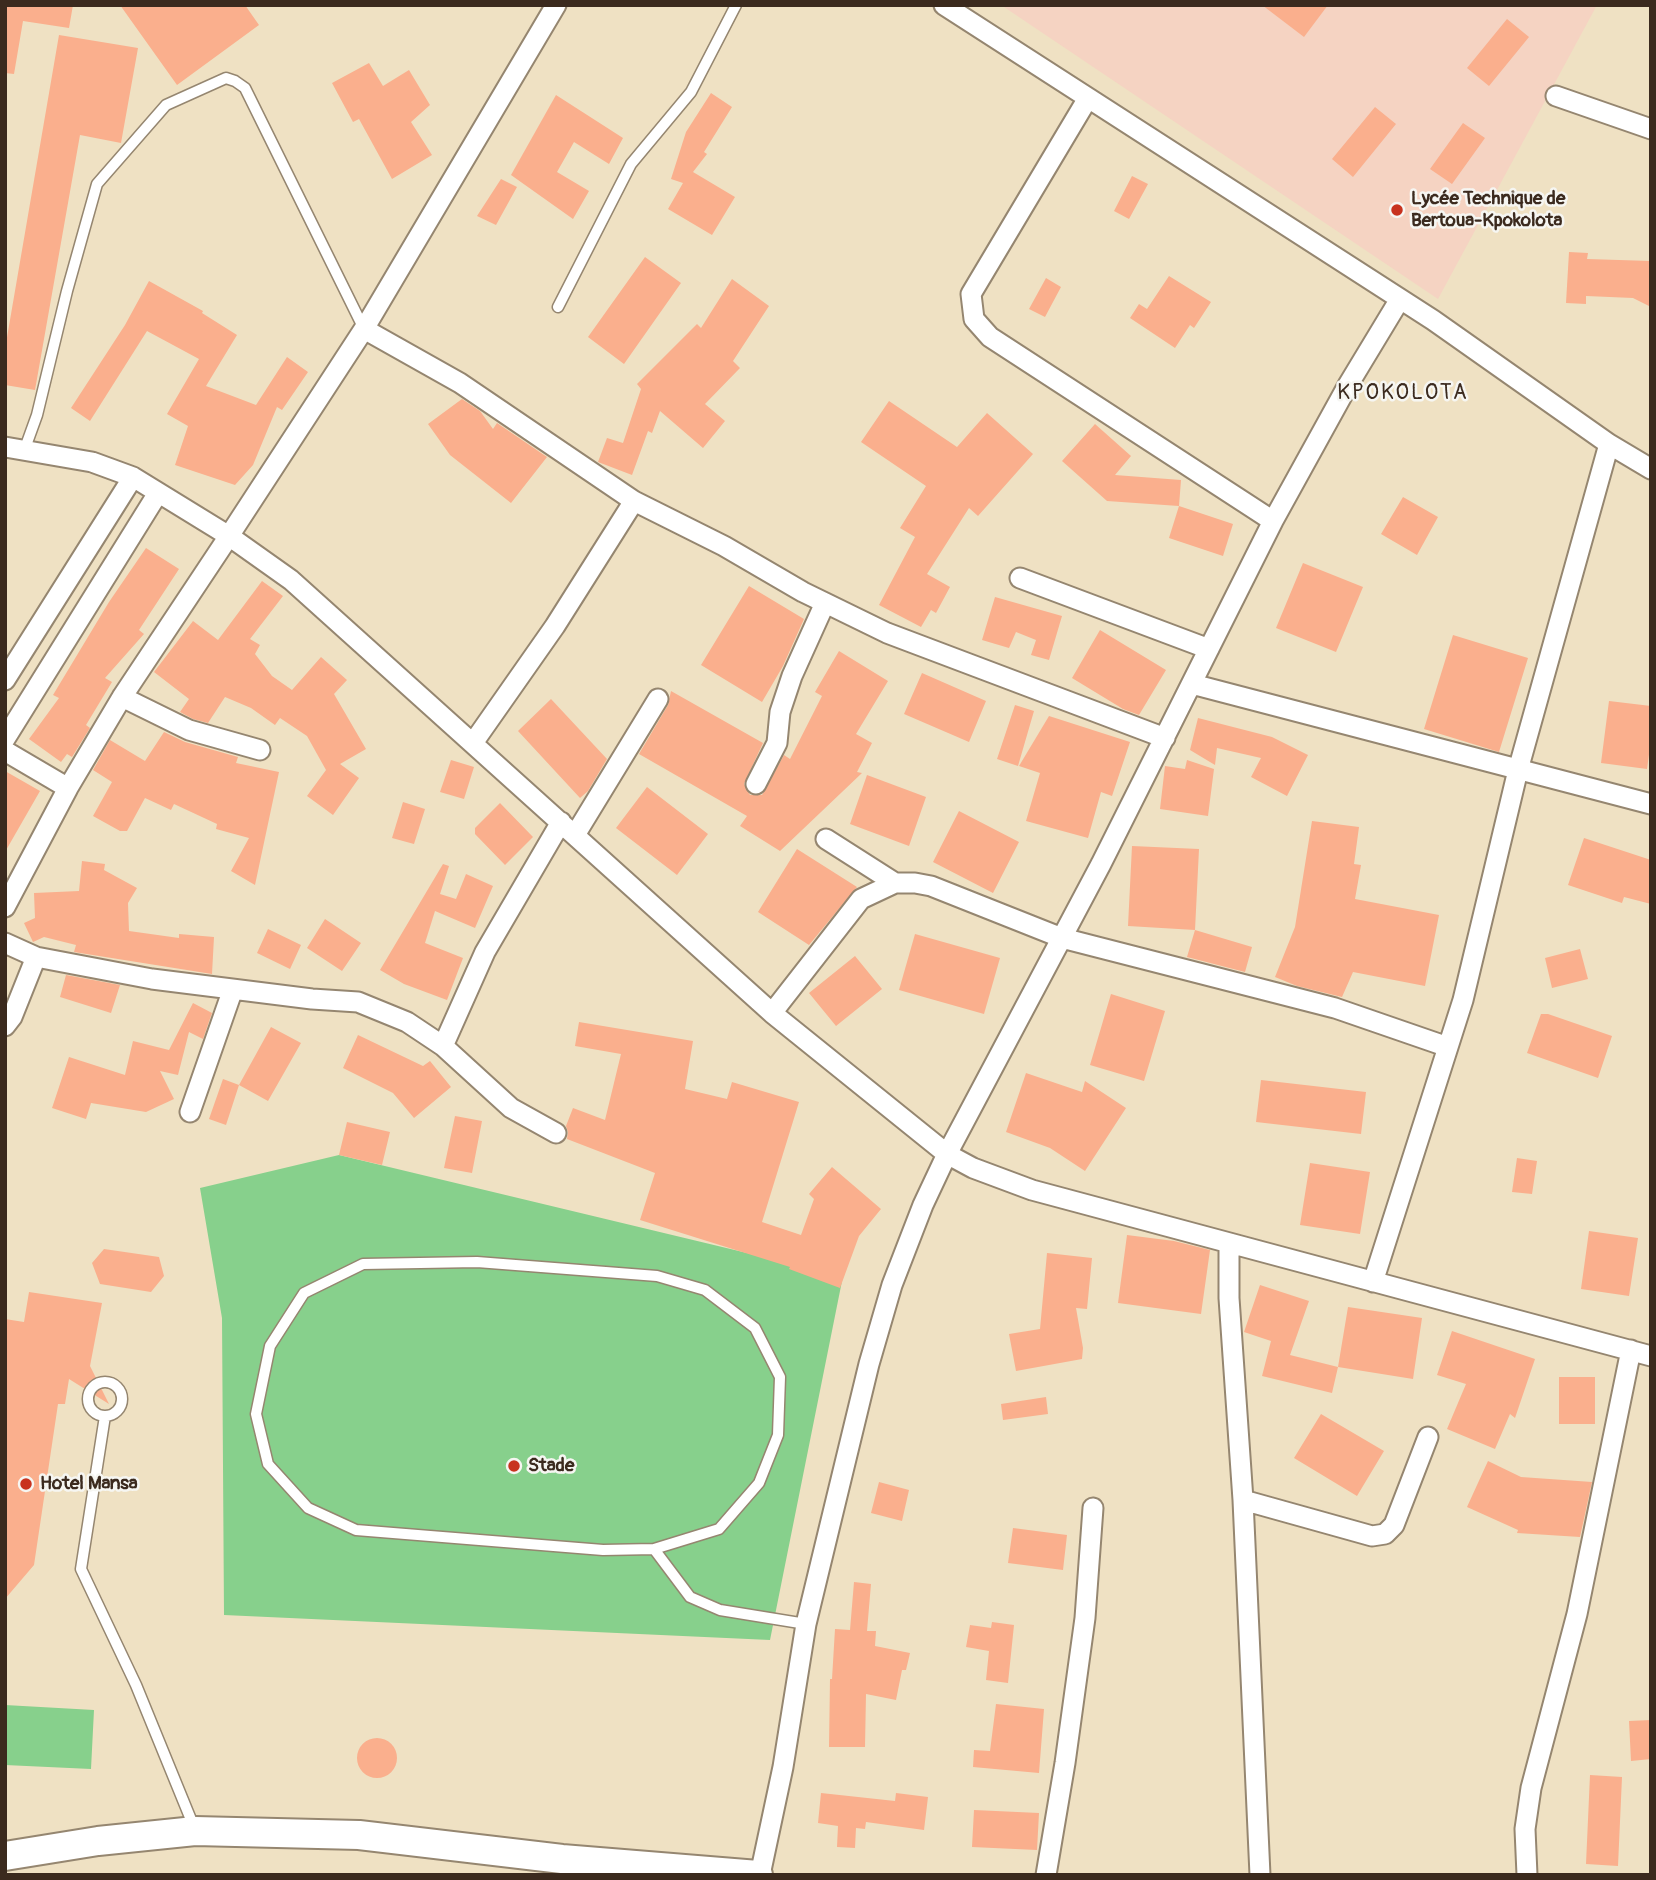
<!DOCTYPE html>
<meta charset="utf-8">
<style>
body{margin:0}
#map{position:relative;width:1656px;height:1880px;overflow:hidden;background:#efe1c3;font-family:Pangolin,sans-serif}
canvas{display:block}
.frame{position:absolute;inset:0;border:7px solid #3b2a1e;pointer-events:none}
</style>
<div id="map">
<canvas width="1656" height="1880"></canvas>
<div class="frame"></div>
</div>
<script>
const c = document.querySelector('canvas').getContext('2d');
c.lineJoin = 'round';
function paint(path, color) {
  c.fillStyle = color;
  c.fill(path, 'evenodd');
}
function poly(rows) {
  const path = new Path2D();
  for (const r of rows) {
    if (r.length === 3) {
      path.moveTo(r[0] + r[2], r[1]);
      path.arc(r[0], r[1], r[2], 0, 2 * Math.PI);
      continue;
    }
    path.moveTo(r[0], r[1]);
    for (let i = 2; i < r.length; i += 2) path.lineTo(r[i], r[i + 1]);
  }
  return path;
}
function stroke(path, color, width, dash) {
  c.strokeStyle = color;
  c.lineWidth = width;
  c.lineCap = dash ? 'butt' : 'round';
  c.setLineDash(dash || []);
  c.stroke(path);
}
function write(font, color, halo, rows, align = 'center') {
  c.font = font + ' Pangolin,sans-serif';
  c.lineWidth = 5;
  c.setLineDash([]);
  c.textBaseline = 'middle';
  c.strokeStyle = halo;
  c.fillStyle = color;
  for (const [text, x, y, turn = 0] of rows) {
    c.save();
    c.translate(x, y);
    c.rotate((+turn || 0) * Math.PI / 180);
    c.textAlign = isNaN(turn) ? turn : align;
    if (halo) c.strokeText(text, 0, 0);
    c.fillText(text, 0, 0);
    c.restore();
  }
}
const built = poly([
 [1001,5,1597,5,1438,299]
]);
const green = poly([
 [339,1155,843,1276,770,1640,224,1615,222,1318,200,1188],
 [5,1705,94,1710,91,1769,5,1765]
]);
const building = poly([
 [5,5,73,5,69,28,23,21,14,74,5,73],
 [120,5,245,5,259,25,177,85],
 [1262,5,1328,5,1304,37],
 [1507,19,1529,37,1489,86,1467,68],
 [59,35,138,48,121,143,80,135,35,390,5,385,5,349],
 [369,63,383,86,409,70,430,105,411,122,432,155,392,179,359,119,353,122,332,83],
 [711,93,732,107,704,152,707,154,693,172,735,197,712,235,668,209,683,183,671,179,686,132],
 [556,95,623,138,609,164,574,142,557,172,589,191,573,219,511,175],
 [1375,107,1396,124,1353,177,1332,159],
 [1463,123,1485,138,1452,184,1430,169],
 [1132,176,1148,184,1129,219,1114,211],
 [501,179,517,187,496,225,477,216],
 [1569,252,1588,253,1587,259,1651,261,1651,307,1633,298,1586,296,1586,304,1566,303],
 [645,257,681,283,624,364,588,337],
 [1169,276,1211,302,1194,328,1190,325,1175,348,1130,318,1139,304,1147,309],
 [1046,278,1061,287,1045,317,1029,309],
 [732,279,769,306,733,361,740,368,705,404,725,421,703,448,660,411,652,433,648,431,632,475,598,462,607,438,623,443,641,389,637,384,697,324,701,328],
 [149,281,203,311,202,313,237,335,206,386,256,405,287,357,308,372,282,410,277,407,253,465,235,485,175,465,188,426,167,414,199,359,147,331,90,421,71,408,125,325],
 [462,399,480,411,493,429,497,423,547,457,511,503,450,455,428,424],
 [889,401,957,447,987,413,1033,454,978,516,969,508,927,574,950,587,936,613,931,610,921,627,879,605,915,537,900,528,926,486,861,442],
 [1095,424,1131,456,1115,475,1181,480,1179,506,1107,501,1062,461],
 [1403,497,1438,517,1417,555,1381,534],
 [1179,506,1233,524,1223,556,1169,538],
 [146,548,179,569,139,630,144,634,105,678,112,682,86,725,90,728,72,757,67,754,61,762,29,739,59,698,53,695,109,602],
 [1303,563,1363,587,1336,652,1276,628],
 [262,581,283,596,250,639,260,645,255,654,272,676,292,690,321,657,347,680,334,694,366,749,340,764,359,778,333,815,307,796,326,770,307,736,280,718,275,725,251,708,225,697,208,723,193,719,180,712,189,699,154,672,193,621,218,640],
 [749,586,804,619,783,666,762,702,701,665],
 [995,597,1062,616,1049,660,1031,655,1036,640,1016,632,1009,648,982,640],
 [1100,630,1166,670,1139,715,1123,709,1072,678],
 [1453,635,1528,658,1499,752,1424,729],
 [839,651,888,681,856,734,872,743,857,772,862,773,780,851,740,826,747,816,639,754,668,705,671,691,763,743,744,784,750,795,762,795,784,755,790,759,822,696,815,692],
 [922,673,986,701,969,742,904,714],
 [551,699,607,759,588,791,580,798,518,731],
 [1609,701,1651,706,1651,740,1647,769,1601,763],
 [1015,705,1034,711,1018,766,997,759],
 [1049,716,1130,742,1112,796,1101,792,1088,838,1026,821,1040,773,1019,766],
 [1198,718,1272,737,1308,755,1287,796,1251,777,1261,758,1217,748,1215,765,1190,750],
 [164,732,185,742,238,757,236,763,279,772,255,885,231,871,249,838,216,829,217,824,174,804,171,810,145,798,127,831,120,831,93,816,112,782,93,770,110,740,145,761],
 [451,760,474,767,464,799,440,792],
 [1187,760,1214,769,1208,816,1160,809,1165,766,1185,769],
 [5,771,40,791,5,852],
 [867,775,926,797,909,846,850,824],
 [647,787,708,834,677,875,616,828],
 [403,802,425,809,414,844,392,838],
 [500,803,533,837,505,865,475,834,475,828],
 [959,811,1019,842,993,893,933,862],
 [1312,821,1359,827,1354,864,1361,865,1355,899,1439,915,1425,986,1353,972,1342,997,1297,986,1275,977,1295,927],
 [1584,838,1651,860,1651,904,1624,897,1622,903,1568,885],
 [1132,846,1199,849,1195,930,1128,926],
 [797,849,857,887,809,945,758,912],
 [82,861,105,864,104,870,137,888,128,903,129,931,179,938,179,934,214,937,212,974,74,952,76,945,44,937,33,942,24,923,35,918,34,893,79,891],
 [443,864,449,866,440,894,456,899,466,874,493,886,475,928,435,911,425,943,463,958,447,1000,404,984,380,970],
 [325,919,361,943,342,971,307,948],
 [268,929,301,945,290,969,257,953],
 [1195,930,1252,947,1245,972,1187,957],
 [915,934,1000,958,984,1014,899,990],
 [1580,949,1588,979,1552,988,1545,958],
 [855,956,882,989,836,1026,809,993],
 [66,975,120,985,111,1013,60,997],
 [1111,994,1165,1011,1144,1081,1090,1065],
 [193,1003,212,1013,203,1039,189,1032,178,1075,160,1071,174,1099,146,1112,91,1103,86,1119,52,1108,69,1057,125,1075,133,1041,169,1050],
 [1541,1014,1548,1014,1612,1036,1598,1078,1527,1053],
 [579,1022,693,1041,685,1089,727,1099,732,1082,799,1102,762,1222,801,1235,814,1199,809,1194,832,1167,881,1209,859,1236,840,1288,789,1269,790,1267,640,1220,655,1173,567,1139,568,1132,566,1126,573,1108,605,1120,621,1054,575,1046],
 [271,1027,301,1043,268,1101,239,1085],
 [358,1035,423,1066,430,1061,451,1087,414,1118,393,1093,343,1068],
 [1026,1073,1082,1092,1085,1081,1126,1108,1085,1171,1050,1148,1006,1132],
 [223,1079,239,1085,226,1125,209,1119],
 [1261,1080,1366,1092,1361,1134,1256,1122],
 [455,1116,482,1121,472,1173,444,1168],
 [347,1122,390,1132,382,1165,339,1155],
 [1517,1158,1537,1161,1532,1194,1512,1192],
 [1310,1163,1370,1172,1360,1234,1300,1225],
 [1589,1231,1638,1238,1629,1296,1581,1289],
 [1127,1235,1174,1241,1210,1250,1201,1314,1118,1303],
 [104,1249,159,1257,164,1276,151,1292,100,1284,92,1263],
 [1047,1253,1092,1258,1087,1309,1076,1308,1083,1348,1082,1359,1016,1371,1009,1334,1040,1329],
 [1260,1285,1309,1301,1290,1355,1338,1367,1332,1393,1262,1376,1271,1341,1244,1332],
 [29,1292,102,1303,90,1366,109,1404,69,1379,65,1404,58,1404,34,1565,5,1599,5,1319,24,1322],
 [1348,1307,1422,1318,1413,1379,1338,1367],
 [1452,1331,1535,1359,1515,1418,1510,1414,1495,1449,1447,1429,1466,1384,1437,1375],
 [1559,1377,1595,1377,1595,1424,1559,1424],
 [1046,1397,1048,1414,1003,1420,1001,1404],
 [1321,1414,1384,1451,1357,1496,1294,1458],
 [1488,1461,1521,1477,1592,1482,1580,1537,1517,1533,1518,1530,1467,1507],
 [879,1482,909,1490,902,1521,871,1513],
 [1013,1528,1067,1535,1063,1570,1008,1563],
 [854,1582,871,1584,867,1631,876,1631,875,1646,910,1653,906,1670,902,1670,896,1700,866,1694,865,1747,829,1747,830,1679,832,1679,835,1629,850,1630],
 [992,1622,1014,1625,1008,1683,986,1680,989,1651,966,1647,970,1625,991,1628],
 [996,1704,1044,1709,1039,1773,973,1767,974,1750,990,1751],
 [1651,1720,1651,1759,1631,1761,1629,1721],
 [377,1758,20],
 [1590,1775,1622,1777,1618,1866,1586,1864],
 [821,1793,895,1801,896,1793,928,1797,924,1830,866,1822,865,1829,856,1828,855,1848,837,1847,838,1826,818,1823],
 [974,1810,1039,1813,1037,1850,972,1847]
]);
const service = poly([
 [558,307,631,164,691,92,736,5],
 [24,451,37,415,67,291,97,184,166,105,226,78,235,81,245,88,364,329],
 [477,1262,657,1276,705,1290,755,1328,780,1377,778,1435,759,1483,719,1529,654,1549,603,1550,356,1530,308,1508,268,1464,256,1414,270,1346,304,1293,363,1264,477,1262],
 [105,1399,17],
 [105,1416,81,1569,136,1685,194,1827],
 [654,1549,690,1597,720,1610,806,1624]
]);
const minor = poly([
 [556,5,364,329,229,536,291,580,772,1013,947,1154,973,1168,1032,1190,1651,1356],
 [944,5,1433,320,1609,444,1651,469],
 [1556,96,1651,129],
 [1088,98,971,294,974,319,990,337,1273,521],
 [364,329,460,383,634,501,724,546,803,592,887,633,1165,738],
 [5,447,92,462,133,477,229,536,122,697,68,788,5,907],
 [1020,578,1209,649],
 [5,680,133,477],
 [1192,684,1651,804],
 [122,697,189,730,260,750],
 [5,739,158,493],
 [473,743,555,626,634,501],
 [5,751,68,788],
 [756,784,777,743,780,712,792,676,825,603],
 [575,835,658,699],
 [826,839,895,883],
 [5,943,36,957,152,979,312,999,358,1002,407,1022,443,1046,511,1108,556,1133],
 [772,1013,861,899,895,883,915,883,931,886,1062,938,1335,1008,1448,1047],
 [5,1026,12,1017,36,957],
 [443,1046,485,952,561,822],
 [190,1112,233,989],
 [1229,1244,1229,1298,1243,1500,1260,1875],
 [1373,1282,1463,1000,1518,770,1609,444],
 [1243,1500,1372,1536,1385,1534,1394,1525,1428,1437],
 [760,1875,783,1767,806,1624,869,1364,892,1285,923,1205,947,1154,1101,864,1273,521,1348,385,1400,299],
 [1046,1875,1065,1763,1085,1618,1093,1508],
 [1527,1875,1525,1829,1531,1788,1577,1614,1631,1350]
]);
const secondary = poly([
 [5,1856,98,1841,195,1831,359,1835,562,1859,758,1875]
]);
const markers = [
 [1397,210,7,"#c8321e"],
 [514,1466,7,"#c8321e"],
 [26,1484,7,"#c8321e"]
];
const poiNames = [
 ["Lycée Technique de",1411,199],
 ["Bertoua-Kpokolota",1411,221],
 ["Stade",528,1466],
 ["Hotel Mansa",40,1484]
];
const neighbourhoodNames = [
 ["KPOKOLOTA",1403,394]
];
paint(built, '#f5d3c2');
paint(green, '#87d08c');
paint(building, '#faaf8d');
stroke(service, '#958670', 13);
stroke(minor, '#958670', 23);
stroke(secondary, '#958670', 32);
stroke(service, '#fff', 10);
stroke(minor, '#fff', 19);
stroke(secondary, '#fff', 28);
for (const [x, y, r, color] of markers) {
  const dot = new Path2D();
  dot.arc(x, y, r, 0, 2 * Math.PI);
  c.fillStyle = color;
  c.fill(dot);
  stroke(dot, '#f6f6f2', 2.5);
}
write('bold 19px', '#3b2a1e', '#f6f6f2', poiNames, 'left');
c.letterSpacing = '2px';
write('21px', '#3b2a1e', '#f6f6f2', neighbourhoodNames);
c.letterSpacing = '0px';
</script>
